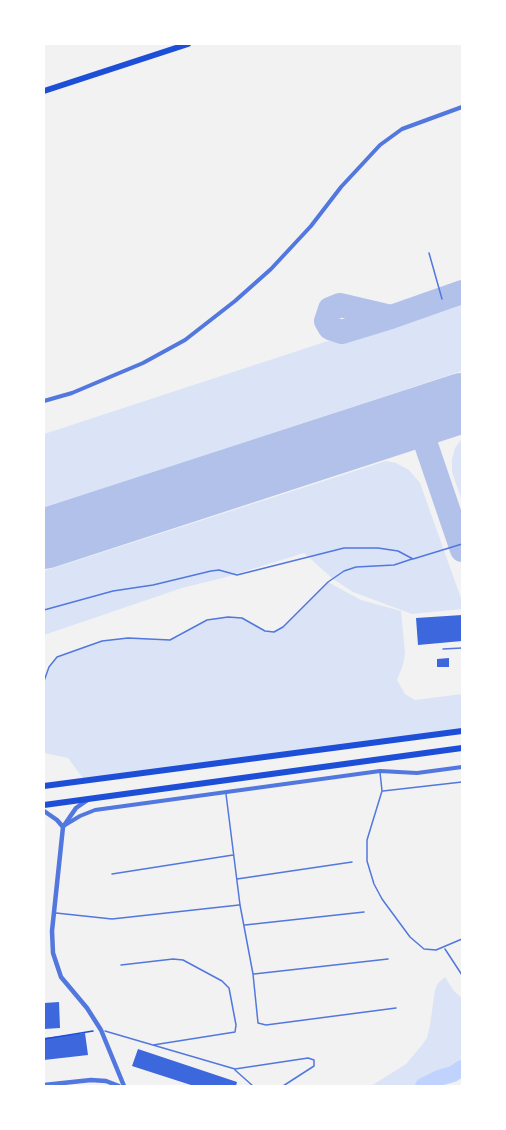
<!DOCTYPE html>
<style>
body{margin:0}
#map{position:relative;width:506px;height:1130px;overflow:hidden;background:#f2f2f2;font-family:"DM Sans",sans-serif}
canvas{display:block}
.frame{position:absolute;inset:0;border:45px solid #fff;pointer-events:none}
</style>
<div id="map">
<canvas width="506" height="1130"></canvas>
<div class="frame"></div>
</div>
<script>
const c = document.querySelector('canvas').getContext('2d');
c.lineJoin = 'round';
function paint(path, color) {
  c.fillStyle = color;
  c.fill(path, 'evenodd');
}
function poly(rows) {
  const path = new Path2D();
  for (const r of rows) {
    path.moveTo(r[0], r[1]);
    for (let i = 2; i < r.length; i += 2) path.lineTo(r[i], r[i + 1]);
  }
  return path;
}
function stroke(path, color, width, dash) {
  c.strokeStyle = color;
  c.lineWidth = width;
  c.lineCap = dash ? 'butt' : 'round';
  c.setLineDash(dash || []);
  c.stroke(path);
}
const green = poly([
 [462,297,462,371,44,508,44,434],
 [462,438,462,501,452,472,452,459,455,448],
 [386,461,396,463,409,470,420,483,462,601,462,609,412,614,353,592,333,579,304,553,223,578,182,588,44,635,44,571],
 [328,582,361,600,401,611,405,653,403,665,397,680,405,694,415,700,462,694,462,731,85,781,68,758,44,753,44,681,53,661,63,654,102,641,128,638,170,640,179,637,200,624,217,618,242,618,265,631,274,632,283,627],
 [445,977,454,991,462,998,462,1074,439,1078,423,1086,371,1086,406,1064,422,1045,427,1038,430,1025,435,990,438,983]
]);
const river = poly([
 [423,1086,439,1078,453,1074,462,1068]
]);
const taxiway = poly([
 [391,317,340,305,330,309,326,321,330,328,342,332,391,317,462,292],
 [417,418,462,550]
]);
const runway = poly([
 [44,539,462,403]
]);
const building = poly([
 [462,615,462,641,418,645,416,618],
 [449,658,449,667,437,667,437,659],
 [59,1002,60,1028,44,1029,44,1003],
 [85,1033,88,1055,44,1060,44,1038],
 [138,1049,237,1082,236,1086,194,1086,132,1066]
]);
const path = poly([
 [44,1039,93,1031]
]);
const service = poly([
 [429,253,442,299],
 [44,610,113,591,153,585,211,571,219,570,237,575,344,548,378,548,398,551,413,559,462,544],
 [443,649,462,648],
 [44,681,49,667,57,657,102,641,128,638,170,640,207,620,228,617,242,618,265,631,274,632,283,627,328,582,344,571,356,567,394,565,412,559],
 [380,772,382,791,367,840,367,861,374,884,382,899,410,937,424,949,436,950,462,939],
 [383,791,462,782],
 [226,794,240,905,253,974,258,1023,266,1025,396,1008],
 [112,874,233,855],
 [237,879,352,862],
 [56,913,112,919,239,905],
 [245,925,364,912],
 [445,949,462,975],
 [121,965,173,959,183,960,222,981,229,988,236,1025,235,1032,153,1045],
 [254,974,388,959],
 [105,1031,235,1069,308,1058,314,1060,314,1066,283,1086],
 [235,1070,253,1086]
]);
const minor = poly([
 [44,401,72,393,143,363,185,340,235,301,271,269,311,226,341,187,380,145,402,129,462,107],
 [65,825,80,816,95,810,380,771,417,773,462,767]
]);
const tertiary = poly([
 [89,799,76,808,63,827,52,931,53,953,61,977,87,1008,101,1030,124,1086],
 [44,811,57,820,63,827],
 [44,1085,91,1080,106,1081,119,1086]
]);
const primary = poly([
 [44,786,462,731],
 [44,805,462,748]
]);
const trunk = poly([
 [44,91,188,44]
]);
paint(green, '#dbe4f7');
stroke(river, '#bfd3fe', 16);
stroke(taxiway, '#b2c1ea', 24);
stroke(runway, '#b2c1ea', 60);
paint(building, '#3d67dc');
stroke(path, '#1d4ed8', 1.5);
stroke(service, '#5277de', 1.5);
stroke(minor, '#5277de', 4);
stroke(tertiary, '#5277de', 4.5);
stroke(primary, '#1d4ed8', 6);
stroke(trunk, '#1d4ed8', 6);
</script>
